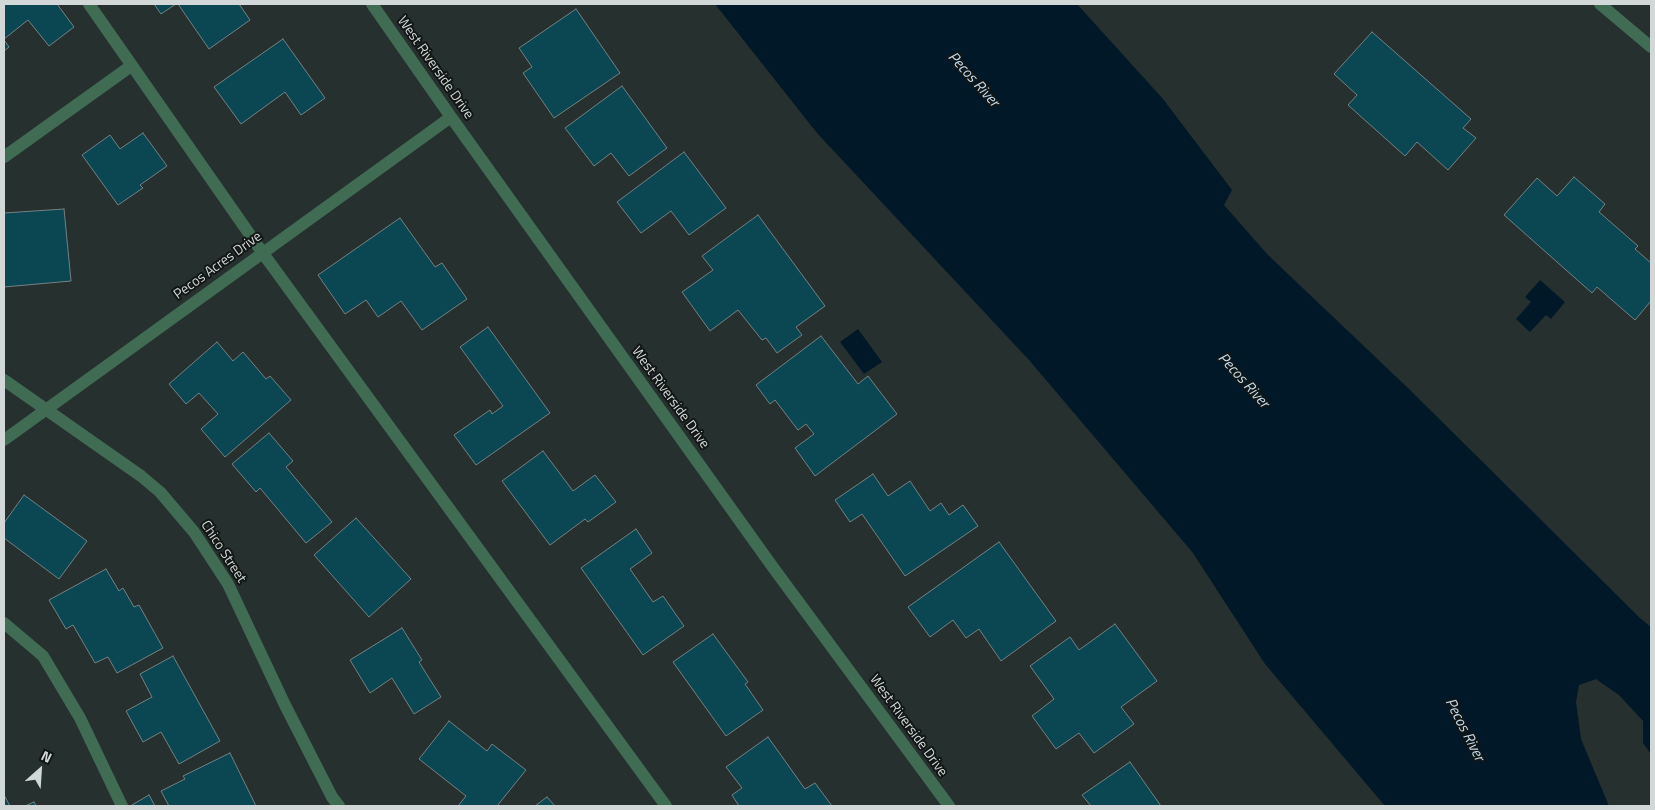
<!DOCTYPE html>
<style>
body{margin:0}
#map{position:relative;width:1655px;height:810px;overflow:hidden;background:#26302f;font-family:"Titillium Web",sans-serif}
canvas{display:block}
.frame{position:absolute;inset:0;border:5px solid #d2d8d7;pointer-events:none}
.north{position:absolute;left:15px;top:745px;width:50px;height:50px;-webkit-text-stroke:4px #121716;paint-order:stroke;rotate:26deg;font-size:14px;font-weight:700;line-height:20px;text-align:center;color:#d2d8d7}
.north::after{content:'';display:block;margin:auto;width:18px;height:22px;background:#d2d8d7;clip-path:polygon(50% 0,100% 100%,50% 72%,0 100%)}
</style>
<div id="map">
<canvas width="1655" height="810"></canvas>
<div class="frame"></div>
<div class="north">N</div>
</div>
<script>
const c = document.querySelector('canvas').getContext('2d');
c.lineJoin = 'round';
function paint(path, color) {
  c.fillStyle = color;
  c.fill(path, 'evenodd');
}
function poly(rows) {
  const path = new Path2D();
  for (const r of rows) {
    path.moveTo(r[0], r[1]);
    for (let i = 2; i < r.length; i += 2) path.lineTo(r[i], r[i + 1]);
  }
  return path;
}
function stroke(path, color, width, dash) {
  c.strokeStyle = color;
  c.lineWidth = width;
  c.lineCap = dash ? 'butt' : 'round';
  c.setLineDash(dash || []);
  c.stroke(path);
}
function write(font, color, halo, rows, align = 'center') {
  c.font = font + ' "Titillium Web",sans-serif';
  c.lineWidth = 4;
  c.setLineDash([]);
  c.textBaseline = 'middle';
  c.strokeStyle = halo;
  c.fillStyle = color;
  for (const [text, x, y, turn = 0] of rows) {
    c.save();
    c.translate(x, y);
    c.rotate((+turn || 0) * Math.PI / 180);
    c.textAlign = isNaN(turn) ? turn : align;
    if (halo) c.strokeText(text, 0, 0);
    c.fillText(text, 0, 0);
    c.restore();
  }
}
const water = poly([
 [715,4,1077,4,1163,99,1232,190,1224,205,1268,255,1408,388,1640,618,1651,627,1651,754,1643,743,1643,721,1619,695,1596,679,1579,685,1576,702,1581,739,1609,806,1385,806,1265,664,1193,553,1029,360,817,133],
 [1540,280,1565,302,1551,319,1546,315,1530,332,1516,319,1531,302,1525,297],
 [858,329,882,362,864,374,840,342]
]);
const building = poly([
 [4,4,57,4,74,27,49,46,28,20,4,39,4,4],
 [154,4,176,4,161,14,154,4],
 [178,4,239,4,250,20,209,49,178,4],
 [576,9,620,73,554,118,523,73,532,67,519,48,576,9],
 [1372,32,1471,119,1463,128,1476,138,1448,170,1417,142,1405,156,1348,105,1357,95,1334,74,1372,32],
 [283,39,325,98,301,115,285,92,241,124,214,87,283,39],
 [4,40,9,47,4,51,4,40],
 [622,86,667,148,629,176,611,153,594,166,565,128,622,86],
 [143,133,167,166,140,185,143,188,118,205,82,155,110,135,120,149,143,133],
 [684,152,726,208,689,235,671,211,641,233,617,202,684,152],
 [1574,177,1605,204,1599,212,1638,246,1635,249,1651,263,1651,301,1635,320,1597,287,1592,293,1504,215,1537,178,1557,196,1574,177],
 [64,209,71,281,4,287,4,213,64,209],
 [758,215,825,306,796,327,802,335,777,353,766,338,762,340,738,310,710,331,682,292,713,270,702,256,758,215],
 [400,218,435,267,442,263,467,299,422,330,401,301,378,317,366,300,345,314,318,275,400,218],
 [488,327,550,413,476,465,454,435,490,410,492,414,503,406,460,347,488,327],
 [821,336,858,384,868,376,897,414,815,476,795,448,814,434,806,424,798,430,775,400,770,404,756,385,821,336],
 [217,342,233,361,243,352,266,379,270,376,291,400,225,457,201,429,218,414,199,393,186,404,169,384,217,342],
 [269,433,293,461,286,467,332,522,306,543,260,488,256,492,232,464,269,433],
 [543,451,573,491,595,475,616,502,588,522,585,519,550,545,502,481,543,451],
 [873,474,888,496,910,481,930,511,941,503,949,515,963,505,978,526,905,576,862,514,850,522,835,500,873,474],
 [24,495,87,541,59,579,4,538,4,523,24,495],
 [356,518,411,579,369,617,314,555,356,518],
 [636,529,652,553,630,569,653,602,663,596,684,626,643,655,581,568,636,529],
 [999,542,1056,621,1001,661,979,629,966,638,953,620,930,637,908,607,999,542],
 [106,569,119,591,123,588,134,607,139,605,163,648,117,673,108,657,95,663,73,625,66,629,49,600,106,569],
 [1115,624,1157,681,1121,707,1134,724,1094,753,1079,733,1056,749,1032,716,1054,699,1030,666,1070,637,1079,650,1115,624],
 [402,628,422,660,419,662,441,697,414,714,392,678,370,693,350,660,402,628],
 [713,634,748,682,745,684,763,710,726,736,673,662,713,634],
 [173,656,220,741,179,764,161,732,143,742,126,711,152,697,140,674,173,656],
 [449,721,487,751,492,744,526,770,497,806,458,806,466,796,419,759,449,721],
 [768,737,805,789,815,783,832,806,739,806,732,795,742,788,726,767,768,737],
 [230,753,256,806,169,806,161,791,185,779,183,776,230,753],
 [1130,762,1161,806,1091,806,1082,795,1130,762],
 [4,795,10,806,4,806,4,795],
 [149,795,155,806,132,806,132,805,149,795],
 [547,797,555,806,535,806,547,797],
 [34,802,36,806,25,806,34,802]
]);
const service = poly([
 [89,4,262,252,666,806],
 [4,157,131,66],
 [4,623,43,656,80,718,122,806]
]);
const minor = poly([
 [372,4,451,117,772,566,949,806],
 [1600,4,1651,47],
 [4,380,141,476,160,492,194,532,228,584,285,705,332,797,339,806],
 [4,440,451,117]
]);
const streetNames = [
 ["West Riverside Drive",435,68,55],
 ["Pecos Acres Drive",218,266,-36],
 ["West Riverside Drive",670,398,54],
 ["Chico Street",223,552,57],
 ["West Riverside Drive",908,726,54]
];
const waterNames = [
 ["Pecos River",973,80,48],
 ["Pecos River",1243,381,48],
 ["Pecos River",1464,730,63]
];
paint(water, '#011828');
paint(building, '#0a4752');
stroke(building, '#758183', 1);
stroke(service, '#416c54', 12);
stroke(minor, '#416c54', 12);
write('14px', '#d2d8d7', '#121716', streetNames);
write('italic 15px', '#c2def4', '#121716', waterNames);
</script>
